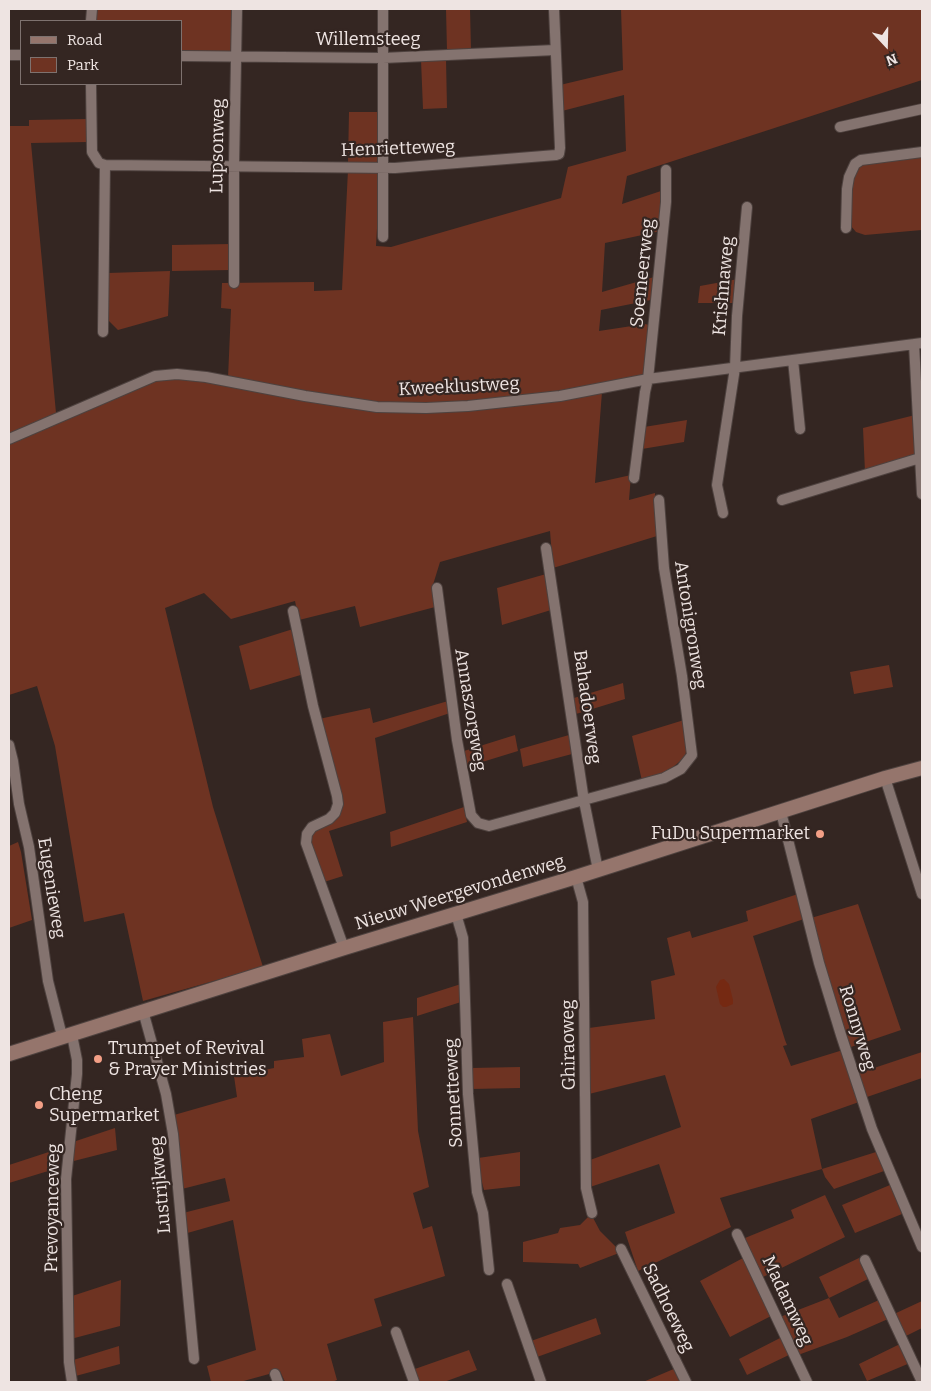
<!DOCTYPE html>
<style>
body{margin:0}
#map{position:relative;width:931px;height:1391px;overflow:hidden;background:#342622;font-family:Bitter,serif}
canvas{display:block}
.frame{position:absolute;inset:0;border:10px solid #eee4e2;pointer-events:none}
.legend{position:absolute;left:20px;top:20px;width:162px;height:65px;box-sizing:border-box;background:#342622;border:1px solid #7e726f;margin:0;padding:6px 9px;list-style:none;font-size:15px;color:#eee4e2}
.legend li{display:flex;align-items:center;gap:10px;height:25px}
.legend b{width:25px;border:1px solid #7e726f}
.north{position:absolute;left:861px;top:20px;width:50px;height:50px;-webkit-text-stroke:4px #342622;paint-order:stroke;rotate:159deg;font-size:14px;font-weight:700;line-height:20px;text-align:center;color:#eee4e2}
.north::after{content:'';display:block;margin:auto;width:18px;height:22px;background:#eee4e2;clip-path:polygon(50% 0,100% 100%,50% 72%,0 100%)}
</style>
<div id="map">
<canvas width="931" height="1391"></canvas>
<div class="frame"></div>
<ul class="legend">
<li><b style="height:6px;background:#95756c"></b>Road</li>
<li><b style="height:14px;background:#6e3322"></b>Park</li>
</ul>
<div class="north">N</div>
</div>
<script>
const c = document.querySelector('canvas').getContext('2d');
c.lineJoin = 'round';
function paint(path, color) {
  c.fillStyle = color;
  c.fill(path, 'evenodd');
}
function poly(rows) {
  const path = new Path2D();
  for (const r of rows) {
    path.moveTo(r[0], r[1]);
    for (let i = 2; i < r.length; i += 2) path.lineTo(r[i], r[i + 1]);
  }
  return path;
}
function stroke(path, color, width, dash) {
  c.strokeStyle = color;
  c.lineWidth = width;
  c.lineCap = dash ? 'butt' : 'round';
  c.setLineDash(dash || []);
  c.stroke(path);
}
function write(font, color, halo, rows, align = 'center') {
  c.font = font + ' Bitter,serif';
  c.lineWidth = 4.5;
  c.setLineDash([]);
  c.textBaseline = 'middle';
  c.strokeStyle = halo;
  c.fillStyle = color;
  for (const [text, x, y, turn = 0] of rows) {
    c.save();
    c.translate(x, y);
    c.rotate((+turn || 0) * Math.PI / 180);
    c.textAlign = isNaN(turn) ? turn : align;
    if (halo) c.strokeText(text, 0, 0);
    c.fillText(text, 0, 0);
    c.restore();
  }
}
const green = poly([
 [95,9,234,9,231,53,181,52,181,21,95,21],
 [446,9,470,9,471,50,447,51],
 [621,9,922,9,922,80,627,176,622,204,661,191,664,195,661,231,605,243,602,292,654,277,651,300,601,310,599,331,645,324,649,325,646,374,641,378,514,398,420,404,366,402,228,378,231,309,221,308,222,283,314,282,314,291,342,290,348,170,378,170,380,176,376,246,391,247,561,198,568,167,626,151,624,95,562,111,560,85,623,70],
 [446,59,447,108,423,109,421,60],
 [349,112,379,112,379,158,378,161,375,163,348,163],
 [88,119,88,142,31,143,56,413,9,434,9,126,29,126,29,120],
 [922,155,922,230,865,235,856,232,851,226,851,185,853,176,860,165],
 [231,244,231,270,172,271,172,245],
 [170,271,168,316,118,330,107,319,108,273],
 [738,279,735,303,698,303,700,286],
 [176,379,208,382,366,409,415,413,467,411,533,404,602,392,595,483,631,475,629,500,655,493,657,536,553,568,550,531,440,562,432,588,435,607,360,627,355,606,299,620,295,601,231,619,204,593,165,608,213,807,263,967,143,1001,124,913,84,922,55,746,37,686,9,695,9,442,152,381],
 [915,415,917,454,865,472,863,428],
 [687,420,684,442,642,449,644,427],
 [546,574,551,610,502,625,497,588],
 [293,629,304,674,250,690,239,646],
 [889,665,893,687,854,694,850,672],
 [623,683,625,699,576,714,574,698],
 [448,701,450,713,375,738,386,813,329,831,343,876,324,882,309,842,311,832,338,814,319,719,370,708,373,723],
 [684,720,687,746,685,757,667,772,642,781,632,736],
 [515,735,518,751,466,767,464,751],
 [569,735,572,754,523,767,520,749],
 [464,807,467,822,391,847,390,832],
 [18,842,21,852,32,920,9,928,9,846],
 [798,894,804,919,753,936,785,1040,787,1045,783,1046,791,1066,843,1050,859,1102,811,1119,822,1169,876,1152,884,1171,834,1189,825,1177,822,1169,720,1198,731,1227,638,1271,625,1232,675,1213,659,1164,590,1187,590,1160,681,1127,665,1075,589,1094,589,1028,655,1019,651,981,675,975,667,938,690,931,692,938,748,921,746,911],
 [858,904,901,1030,848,1048,811,918],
 [461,984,461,1002,417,1016,417,998],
 [413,1017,418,1131,429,1187,413,1193,423,1229,432,1226,445,1276,374,1299,382,1326,327,1344,337,1380,332,1382,285,1382,280,1371,240,1382,211,1382,207,1366,256,1350,233,1220,184,1234,183,1213,230,1201,225,1178,182,1189,174,1115,237,1097,234,1076,274,1068,274,1061,304,1057,302,1039,330,1034,341,1076,384,1062,383,1022],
 [922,1052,922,1078,867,1097,859,1073],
 [520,1067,520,1088,471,1089,471,1068],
 [115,1128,117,1150,66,1163,67,1144],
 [61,1148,58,1168,9,1183,9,1165],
 [520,1152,520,1186,484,1190,480,1175,478,1158],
 [890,1185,902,1214,855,1233,842,1205],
 [825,1195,845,1237,763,1277,745,1238,794,1218,791,1210],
 [591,1214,600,1231,619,1250,619,1253,580,1268,578,1264,523,1262,523,1242,558,1233,560,1228,580,1225],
 [743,1258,773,1315,730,1337,700,1281],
 [859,1258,868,1279,829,1298,839,1318,879,1300,888,1319,847,1337,798,1355,780,1317,829,1298,819,1277],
 [121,1280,120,1326,67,1340,69,1297],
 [922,1301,922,1328,904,1337,894,1314],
 [596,1318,601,1334,537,1357,531,1341],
 [782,1337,791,1354,747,1375,739,1359],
 [900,1344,910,1363,867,1381,859,1364],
 [119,1346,120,1364,72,1377,70,1361],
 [469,1350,477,1370,444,1382,417,1382,412,1370],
 [676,1368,683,1382,643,1382]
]);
const water = poly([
 [724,979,729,984,733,1000,733,1004,726,1007,723,1007,720,1004,716,987,720,980]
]);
const street = poly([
 [91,21,92,9],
 [9,55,21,55],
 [181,56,383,58,555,50],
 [91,84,92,152,99,163,105,165,395,168,556,155,559,154,560,148,554,9],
 [840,127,922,109],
 [846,228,847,189,849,177,855,164,861,160,922,152],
 [383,237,383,9],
 [234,283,234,165,237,9],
 [103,332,105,165],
 [914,344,922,494],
 [793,360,800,429],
 [9,439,155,376,177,374,206,377,305,396,377,407,426,408,468,406,560,396,648,379,922,343],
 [634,478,645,392,648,379,666,202,666,170],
 [782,500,920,458],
 [723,513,717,485,735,368,737,316,747,207],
 [546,548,584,801,598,870],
 [437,588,457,740,471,815,478,823,489,826,664,778,681,769,692,755,682,676,664,568,659,500],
 [293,611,313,706,337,796,338,804,335,813,329,819,312,827,307,834,306,843,344,948],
 [9,745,13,761,19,804,29,847,48,981,62,1036],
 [885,778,922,894],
 [781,812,819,963,841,1035,872,1129,922,1247],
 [576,877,583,902,586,1188,592,1213],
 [456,914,463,938,468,1094,477,1192,483,1213,489,1270],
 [143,1011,166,1094,173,1134,194,1359],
 [737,1234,807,1382],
 [621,1249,686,1382],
 [865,1260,922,1382],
 [507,1284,541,1382],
 [396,1332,414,1382],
 [275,1374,278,1382],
 [72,1382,69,1362,66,1179,77,1074,77,1060,72,1035]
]);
const secondary = poly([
 [9,1054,344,948,576,877,885,778,922,768]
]);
const markers = [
 [820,834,5,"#f39f86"],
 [98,1059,5,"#f39f86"],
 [39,1105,5,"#f39f86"]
];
const streetNames = [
 ["Willemsteeg",368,40],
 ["Lupsonweg",218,146,-89],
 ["Henrietteweg",398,149,-2],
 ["Soemeerweg",643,273,-84],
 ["Krishnaweg",724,286,-85],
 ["Kweeklustweg",459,387,-3],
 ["Antonigronweg",690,625,81],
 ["Bahadoerweg",587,707,82],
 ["Annaszorgweg",470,710,81],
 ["Eugenieweg",51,888,81],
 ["Nieuw Weergevondenweg",460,893,-17],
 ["Ronnyweg",857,1028,73],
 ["Ghiraoweg",569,1045,-91],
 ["Sonnetteweg",454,1093,-93],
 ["Lustrijkweg",161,1185,-95],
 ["Prevoyanceweg",53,1208,-89],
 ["Madamweg",787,1301,65],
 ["Sadhoeweg",668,1308,64]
];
const poiNames = [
 ["FuDu Supermarket",810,834,"right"],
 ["Trumpet of Revival",108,1049],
 ["& Prayer Ministries",108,1070],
 ["Cheng",49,1095],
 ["Supermarket",49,1116]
];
paint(green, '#6e3322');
paint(water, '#752912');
stroke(street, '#4e423f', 12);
stroke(secondary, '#4e423f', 16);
stroke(street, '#84736f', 10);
stroke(secondary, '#95756c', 14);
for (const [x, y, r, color] of markers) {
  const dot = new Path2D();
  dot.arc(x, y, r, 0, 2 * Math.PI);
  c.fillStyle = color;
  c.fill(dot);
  stroke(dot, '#342622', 2);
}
write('18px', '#eee4e2', '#342622', streetNames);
write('18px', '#eee4e2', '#342622', poiNames, 'left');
</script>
